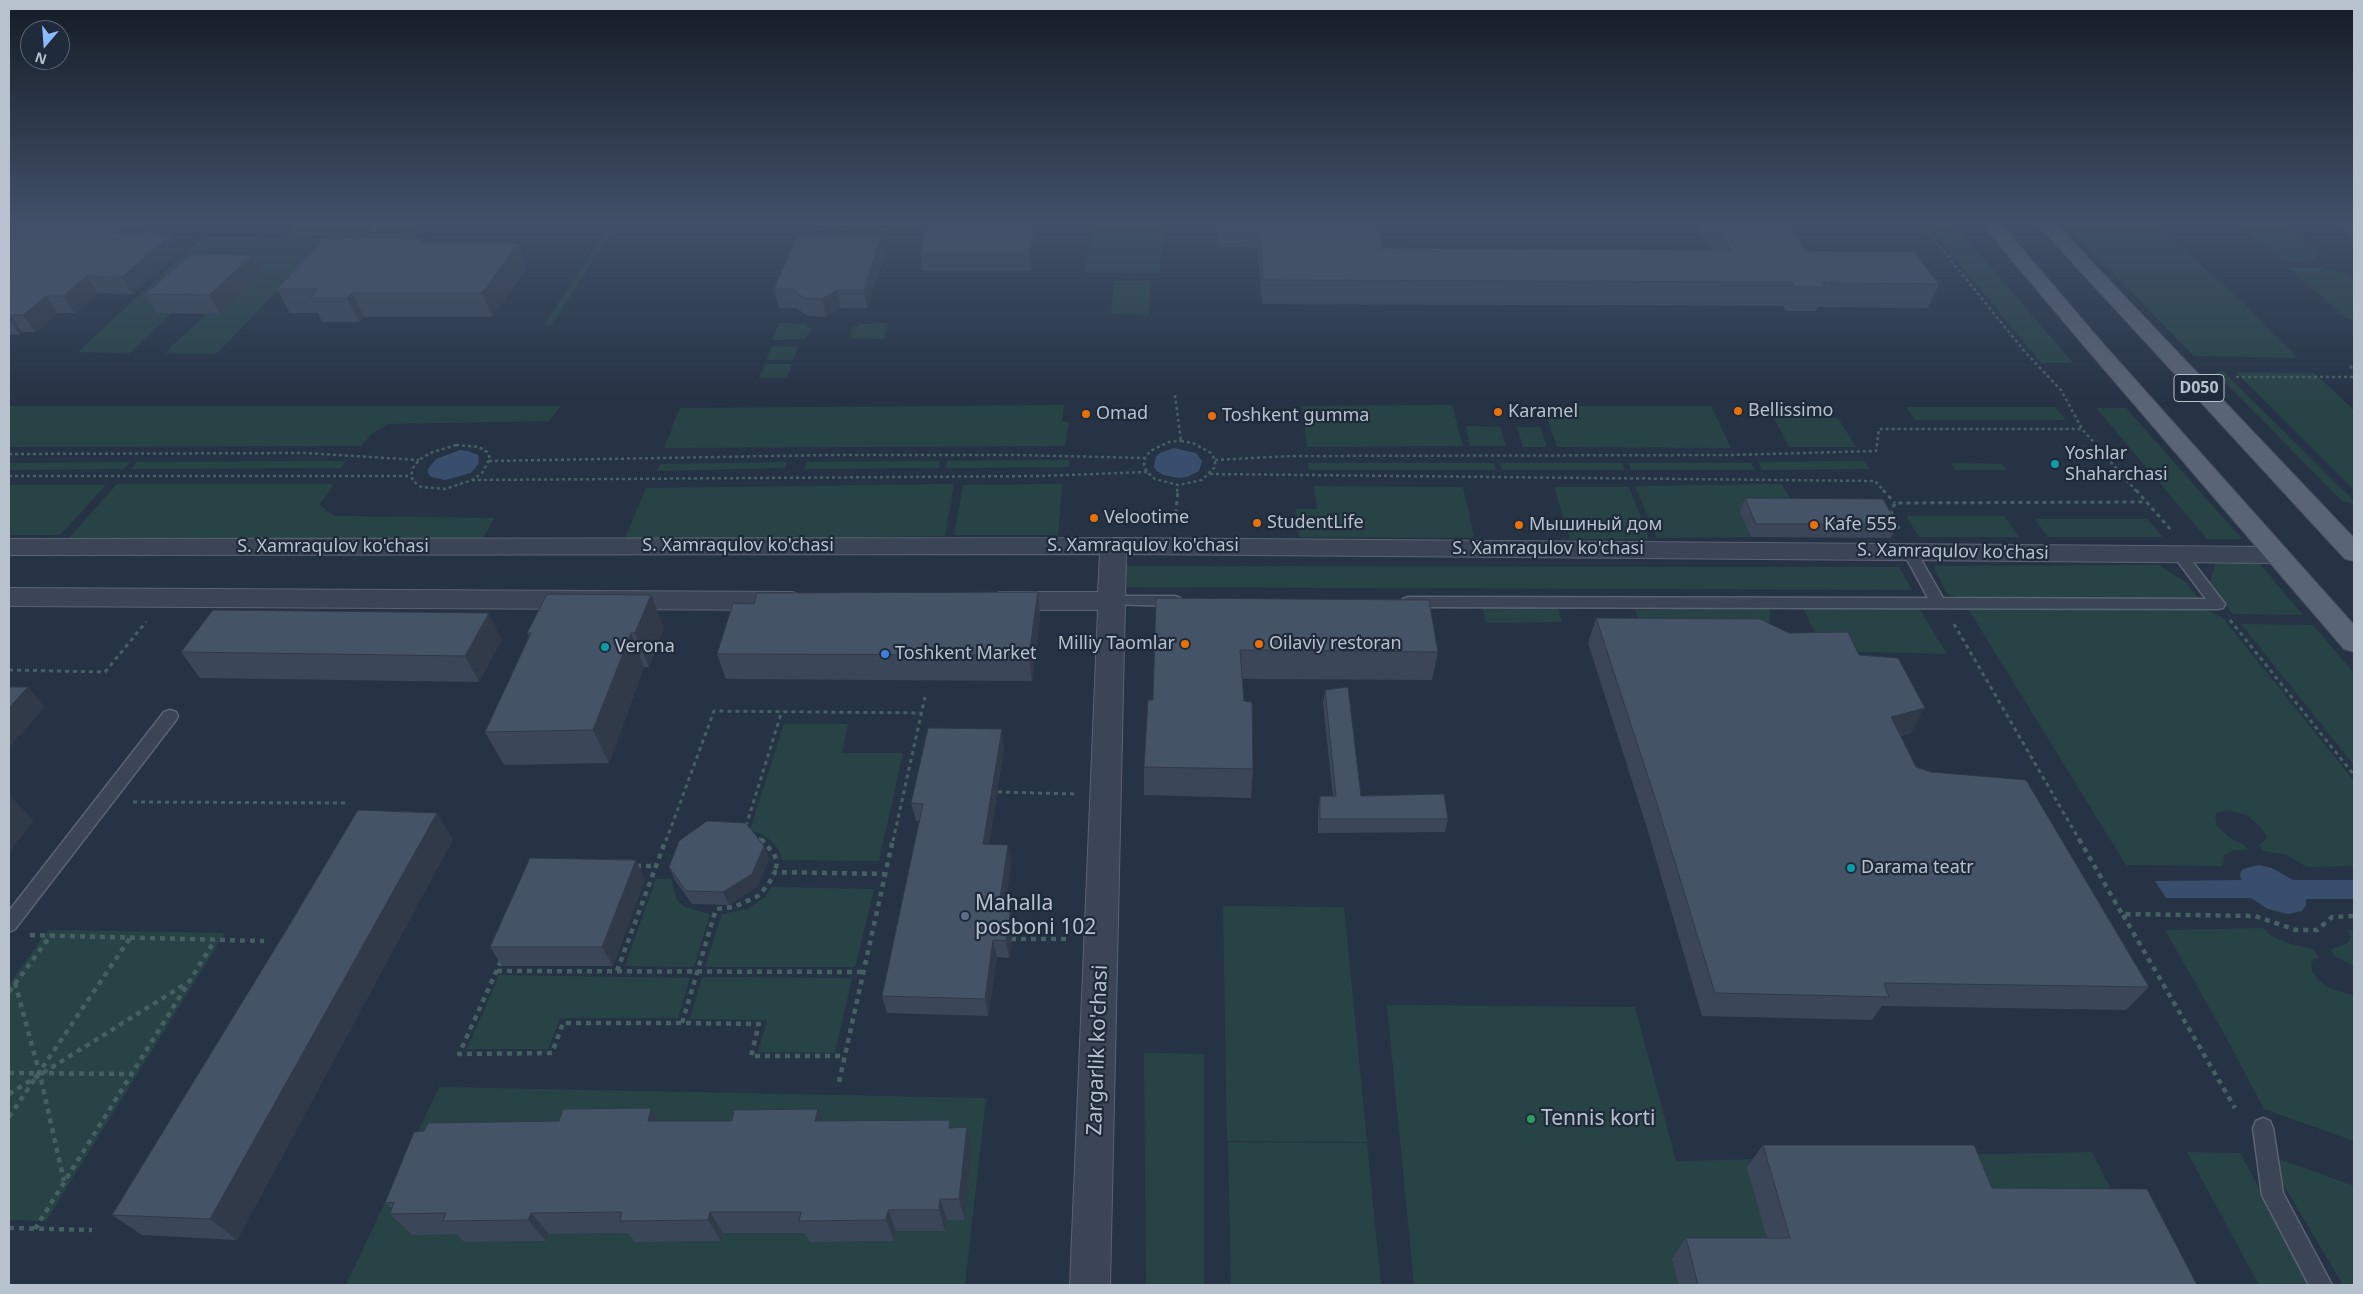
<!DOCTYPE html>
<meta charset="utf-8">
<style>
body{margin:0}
#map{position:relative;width:2363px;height:1294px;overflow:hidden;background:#263345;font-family:"Noto Sans",sans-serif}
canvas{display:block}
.frame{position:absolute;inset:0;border:10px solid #b8c1ce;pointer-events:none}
.north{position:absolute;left:20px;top:20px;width:50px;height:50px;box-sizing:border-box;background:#1f2a3a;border:1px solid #5c6675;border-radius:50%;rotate:198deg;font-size:14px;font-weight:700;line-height:20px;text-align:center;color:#b8c1ce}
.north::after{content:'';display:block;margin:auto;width:18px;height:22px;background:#8db9fe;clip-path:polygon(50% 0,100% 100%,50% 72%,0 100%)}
</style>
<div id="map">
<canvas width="2363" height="1294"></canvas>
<div class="frame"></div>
<div class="north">N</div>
</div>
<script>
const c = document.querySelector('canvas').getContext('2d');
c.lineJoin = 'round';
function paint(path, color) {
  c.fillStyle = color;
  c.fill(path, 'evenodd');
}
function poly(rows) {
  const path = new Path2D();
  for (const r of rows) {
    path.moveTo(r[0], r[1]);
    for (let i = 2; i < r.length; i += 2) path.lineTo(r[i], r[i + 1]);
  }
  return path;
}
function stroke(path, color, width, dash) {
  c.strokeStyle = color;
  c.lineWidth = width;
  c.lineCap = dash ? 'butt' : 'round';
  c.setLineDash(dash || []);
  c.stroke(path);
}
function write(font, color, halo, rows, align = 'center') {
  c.font = font + ' "Noto Sans",sans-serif';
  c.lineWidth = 4.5;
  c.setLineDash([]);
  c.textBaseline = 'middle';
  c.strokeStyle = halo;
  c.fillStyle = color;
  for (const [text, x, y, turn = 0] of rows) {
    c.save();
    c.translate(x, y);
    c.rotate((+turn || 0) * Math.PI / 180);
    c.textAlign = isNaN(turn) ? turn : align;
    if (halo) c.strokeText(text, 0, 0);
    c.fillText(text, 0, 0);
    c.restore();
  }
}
const green = poly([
 [296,223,373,223,361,236,283,235],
 [378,223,426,223,407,244,323,244,216,354,165,353,206,314,157,312,172,313,130,353,78,352,203,236,362,239],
 [611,223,617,223,552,325,544,325],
 [811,223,922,223,919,232,808,231],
 [1093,223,1164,223,1160,273,1085,272],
 [1926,223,1953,223,2073,363,2041,363],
 [2064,223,2154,223,2235,295,2298,358,2194,356],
 [2237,223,2284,223,2321,253,2316,256,2316,261,2281,260],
 [2288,267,2324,267,2345,274,2354,282,2354,319,2347,319],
 [1114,281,1151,281,1149,315,1111,314],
 [779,323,806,324,805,327,812,328,805,339,772,340],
 [888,323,884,339,850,338,852,327,858,327,859,324],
 [772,346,798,347,793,360,766,360],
 [765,364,792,364,787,378,759,378],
 [2215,372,2224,372,2353,500,2353,504,2342,501],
 [2236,372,2314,373,2354,410,2354,490],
 [1064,405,1062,422,1069,422,1065,446,664,448,680,408],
 [1452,405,1463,446,1307,447,1302,406],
 [9,406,561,406,549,421,389,424,371,434,361,446,9,447],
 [1543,406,1711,406,1731,448,1557,447],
 [1906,407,2055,407,2066,420,1915,420],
 [2096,408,2126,408,2242,539,2207,539],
 [1774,418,1838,418,1856,447,1789,447],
 [1466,426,1500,427,1506,446,1470,446],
 [1517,427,1540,427,1547,447,1523,447],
 [1070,460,1069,467,946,468,947,461],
 [346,461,341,468,131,469,137,462],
 [940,461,939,468,804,469,807,462],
 [1865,461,1869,469,1762,470,1758,462],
 [130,462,124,469,9,470,9,463],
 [787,462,785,468,657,471,660,464],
 [1308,463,1494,463,1496,470,1309,470],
 [1500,463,1622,463,1625,470,1502,470],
 [1629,463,1751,463,1755,470,1631,470],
 [1951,463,2002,464,2007,470,1955,470],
 [117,484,334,484,319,505,335,516,494,518,483,538,69,538],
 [954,484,945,536,624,540,646,488],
 [1062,484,1058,535,954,535,963,485],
 [1781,484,1800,512,1751,537,1657,538,1635,486],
 [9,485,106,485,60,535,9,535],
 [1314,486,1463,487,1474,538,1299,537,1296,509,1317,509],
 [1554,487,1629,487,1649,539,1570,539],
 [1906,516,2004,516,2019,537,1919,537],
 [2035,519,2147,519,2163,537,2048,537],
 [2216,563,2260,564,2303,615,2233,614,2209,584],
 [2159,565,2188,584,2200,601,1964,599,1947,594,1933,566],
 [1126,566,1899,567,1912,590,1127,587],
 [1770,607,1769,631,1644,632,1635,610],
 [1803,607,1919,608,1947,654,1823,651],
 [1967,607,2204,609,2222,617,2354,781,2354,866,2307,867,2287,855,2263,851,2259,845,2265,840,2266,836,2260,826,2246,815,2227,810,2217,813,2215,816,2217,826,2230,838,2244,845,2248,850,2234,850,2224,855,2222,866,2126,865],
 [1483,608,1558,608,1562,622,1486,623],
 [2241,624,2313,625,2354,673,2354,765],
 [784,724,848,724,842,753,903,753,879,861,782,860,779,850,772,841,761,834,750,830],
 [656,879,671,879,677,901,685,907,710,914,694,967,625,966],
 [771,887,874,889,855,967,705,967,722,914,748,909,766,896],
 [1223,906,1344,907,1367,1142,1227,1141],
 [2263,928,2273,937,2287,943,2313,949,2319,958,2314,959,2311,964,2312,971,2318,979,2328,988,2354,995,2354,1141,2264,1109,2221,1028,2165,930],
 [48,930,225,933,46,1221,9,1220,9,984],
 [2348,930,2354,930,2354,966,2336,957,2330,950,2347,943,2351,937],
 [499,975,690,978,678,1018,560,1018,548,1049,467,1049],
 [702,977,852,978,835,1053,758,1052,767,1020,690,1019],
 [1387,1005,1635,1007,1676,1161,2092,1152,2159,1285,1414,1285],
 [1144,1053,1204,1054,1204,1285,1146,1285],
 [439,1087,986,1098,965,1285,346,1285],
 [1228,1142,1367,1143,1381,1285,1231,1285],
 [2187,1152,2240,1153,2312,1285,2259,1285],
 [2272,1159,2285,1161,2354,1186,2354,1285,2343,1285,2273,1167]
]);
const water = poly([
 [1174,448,1196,453,1202,461,1199,471,1187,477,1179,478,1163,475,1157,471,1154,467,1156,457,1160,453],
 [460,450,468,451,478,455,479,463,471,473,445,480,431,477,428,473,428,469,436,459],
 [2259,865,2272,868,2293,880,2354,880,2354,899,2306,899,2306,905,2302,911,2288,914,2268,909,2251,898,2166,898,2155,881,2241,880,2240,874,2243,869]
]);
const pathFar2 = poly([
 [1921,223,2025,352,2061,390,2082,429,2137,492],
 [2350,366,2354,370],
 [2236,377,2354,377],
 [1175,395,1181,441],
 [1181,441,1193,443,1211,453,1215,460,1215,467,1202,480,1178,485,1155,479,1147,472,1144,465,1145,458,1150,451,1169,442,1181,441],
 [456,445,479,447,487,452,490,458,482,473,472,480,445,489,421,487,414,482,411,476,413,468,419,460,430,453,456,445],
 [9,454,305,453,419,460],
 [1215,460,1290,456,1732,455,1876,451,1879,429,2082,429],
 [489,461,831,455,1017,455,1145,458],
 [1210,474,1875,481,1885,492],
 [9,476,411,476],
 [472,480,1040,476,1147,472],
 [1177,492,1178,485]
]);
const pathFar1 = poly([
 [1883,490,1895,503],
 [2136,490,2171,530],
 [1175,521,1178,490],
 [1899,529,1891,512,1895,503,2145,502],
 [2230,620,2354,775],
 [1954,624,2080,841],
 [9,670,105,672,146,622],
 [998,792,1075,794],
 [133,802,347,803],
 [746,826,782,711],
 [752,834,763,841],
 [666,841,714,711,921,713],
 [893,841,925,697]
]);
const path = poly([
 [761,839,774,854,777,862,775,872],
 [2079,839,2122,914,2255,916,2296,930,2317,930,2332,917,2354,916],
 [636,866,656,866],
 [2123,915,2235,1108],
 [30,935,264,941],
 [1011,939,1069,939],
 [501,961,459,1054,552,1053,563,1023,682,1023,759,1024,751,1056,845,1056],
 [497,971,863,972],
 [617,971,666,839],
 [15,983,40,1075,64,1181],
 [9,992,51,935],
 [682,1023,716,909,734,907,758,896,768,885,775,872,884,874],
 [9,1073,131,1074],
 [839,1082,893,839],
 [9,1094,187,983],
 [9,1117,130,938],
 [9,1228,92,1230],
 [35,1229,215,940]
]);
const lane = poly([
 [1910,547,1915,549,1943,598,2206,599,2173,555,2180,550,2185,552,2225,604,2223,608,2218,609,1408,607,1403,605,1401,602,1403,599,1408,597,1928,598,1903,552,1910,547],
 [1112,596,1175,596,1180,598,1182,601,1180,604,1175,606,1107,604,1105,601,1107,598,1112,596],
 [170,710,176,712,178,716,176,720,15,929,9,932,9,911,164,712,170,710],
 [2263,1118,2270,1121,2273,1128,2283,1193,2332,1285,2309,1285,2262,1195,2253,1128,2256,1121,2263,1118]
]);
const street = poly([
 [1113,538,2277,547,2286,549,2290,555,2286,561,2277,563,1126,554,1110,1285,1070,1285,1098,610,1000,610,991,607,987,601,991,595,1000,592,1098,592,1100,554,9,555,9,539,1113,538],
 [9,588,792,592,801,595,805,601,801,607,792,610,9,606,9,588]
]);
const primary = poly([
 [1981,223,2000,223,2099,339,2354,625,2354,652,2344,649,2085,347,1981,223],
 [2036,223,2055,223,2354,538,2354,561,2345,559,2036,223]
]);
const wall = poly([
 [9,223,140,234,181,251,133,294,98,293,75,313,58,313,35,332,22,332,20,335,9,334],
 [928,223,1037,223,1031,271,923,271,920,253],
 [1217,223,1465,223,1465,225,1378,223,1382,248,1710,250,1695,223,1787,223,1806,251,1939,284,1928,308,1818,307,1816,311,1786,311,1783,306,1262,304,1258,248,1217,247],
 [2334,223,2354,223,2354,239],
 [881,235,885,253,867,308,841,308,826,317,808,316,796,308,779,308,774,289],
 [427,244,518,244,527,268,492,317,364,317,359,322,322,322,318,313,290,313,277,289],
 [262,273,220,314,157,313,145,294],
 [1745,498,1897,524,1891,538,1751,537,1740,512],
 [1038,592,1040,617,1032,681,726,679,717,654,754,604],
 [1156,598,1438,652,1432,680,1242,679,1244,701,1253,769,1251,798,1144,795,1144,767,1153,700],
 [1596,618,1789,633,1859,655,1911,733,1901,736,1916,767,2149,987,2126,1010,1882,1006,1872,1020,1702,1016,1647,828,1588,643],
 [664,628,649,667,644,667,609,763,504,765,485,732,529,636,527,633],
 [502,639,479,682,200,678,181,652],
 [1325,690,1361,796,1448,819,1445,832,1318,833,1318,810,1320,796,1333,796,1323,703],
 [1004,747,989,844,1011,862,1005,906,1014,924,1009,958,997,957,988,1016,887,1013,882,996,919,821,916,821,911,803],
 [453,839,237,1240,142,1235,112,1215],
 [764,846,769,859,757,887,729,905,692,904,675,880,669,867],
 [645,879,613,966,502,966,490,947],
 [651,1108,659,1121,823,1121,952,1127,972,1149,965,1220,947,1220,945,1231,896,1231,894,1241,810,1242,805,1233,723,1233,721,1241,635,1242,628,1233,549,1234,546,1241,464,1242,457,1234,412,1235,390,1214,392,1209,385,1203,559,1121],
 [1763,1145,2197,1285,1679,1285,1672,1259,1686,1238,1767,1238,1747,1167]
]);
const shadedWall = poly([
 [124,223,153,223,121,250,111,233],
 [1033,223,1037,223,1031,271,1029,253],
 [172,234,181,251,133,294,122,277],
 [881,235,885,253,867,308,864,290],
 [424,238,435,262,420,244],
 [518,244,527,268,492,317,482,293],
 [253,255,262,273,220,314,209,295],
 [87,276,98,293,75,313,63,296],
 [837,290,841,308,826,317,822,299],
 [352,293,364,317,359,322,347,298],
 [46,296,58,313,35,332,23,315],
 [10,315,22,332,20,335,9,319,9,316],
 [1038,592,1040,617,1032,681,1029,655],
 [651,595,664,628,649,667,635,633],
 [489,613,502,639,479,682,465,656],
 [631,633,644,667,609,763,593,730],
 [28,687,45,707,9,748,9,708],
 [1925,708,1911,733,1877,742,1891,717],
 [1002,729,1004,747,986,862,983,844],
 [9,795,34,821,9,853],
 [437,813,453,839,237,1240,210,1219],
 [1008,845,1011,862,1002,923,999,906],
 [764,846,769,859,757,887,729,905,723,892],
 [636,860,645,879,613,966,602,947],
 [1011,906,1014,924,1009,958,1006,941],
 [993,940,997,957,988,1016,985,999],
 [651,1108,665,1131,648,1121],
 [818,1109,827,1131,815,1121],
 [950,1120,956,1142,949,1128],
 [967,1127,972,1149,965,1220,959,1199],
 [940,1199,947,1220,945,1231,939,1210],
 [888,1210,896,1231,894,1241,886,1220],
 [710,1212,723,1233,721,1241,708,1220],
 [531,1213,549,1234,546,1241,528,1220]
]);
const building = poly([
 [9,223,124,223,111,233,172,234,122,277,87,276,63,296,46,296,23,315,10,315,9,316,9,223],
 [928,223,1033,223,1029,253,920,253,928,223],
 [1217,223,1378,223,1382,248,1731,250,1715,223,1787,223,1806,251,1914,252,1939,284,1823,283,1825,287,1795,287,1792,282,1263,280,1259,224,1217,223],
 [881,235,864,290,837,290,822,299,804,298,792,289,774,289,797,236,881,235],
 [326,237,424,238,420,244,518,244,482,293,352,293,347,298,310,298,318,289,277,289,326,237],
 [192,254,253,255,209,295,145,294,192,254],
 [1745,498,1883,499,1897,524,1756,524,1745,498],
 [1038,592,1029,655,717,654,733,603,754,604,757,593,1038,592],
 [547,594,651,595,635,633,631,633,593,730,485,732,531,633,527,633,547,594],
 [1156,598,1429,600,1438,652,1240,650,1244,701,1252,702,1253,769,1144,767,1148,700,1153,700,1156,598],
 [213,610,489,613,465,656,181,652,213,610],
 [1596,618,1760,619,1789,633,1848,632,1859,655,1898,658,1925,708,1891,717,1916,767,1931,772,2026,780,2149,987,1884,983,1889,997,1715,993,1657,804,1596,618],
 [9,687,28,687,9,708,9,687],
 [1348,687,1361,796,1444,794,1448,819,1320,819,1320,796,1336,796,1325,690,1348,687],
 [928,728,1002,729,983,844,1008,845,999,906,1011,906,1006,941,993,940,985,999,882,996,923,804,911,803,928,728],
 [358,810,437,813,210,1219,112,1215,287,929,358,810],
 [707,821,746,823,764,846,752,874,723,892,686,891,669,867,679,841,707,821],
 [530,858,636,860,602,947,490,947,530,858],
 [651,1108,648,1121,732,1121,734,1110,818,1109,815,1121,950,1120,949,1128,967,1127,959,1199,940,1199,939,1210,888,1210,886,1220,799,1221,801,1212,710,1212,708,1220,620,1221,622,1212,531,1213,528,1220,443,1221,446,1213,390,1214,394,1202,385,1203,414,1132,424,1131,428,1123,559,1121,563,1109,651,1108],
 [1763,1145,1974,1145,1992,1188,2147,1189,2197,1285,1698,1285,1686,1238,1790,1238,1763,1145]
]);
const markers = [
 [1738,411,5,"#e8710a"],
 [1498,412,5,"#e8710a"],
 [1086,414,5,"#e8710a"],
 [1212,416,5,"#e8710a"],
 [2055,464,5,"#0f9aa8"],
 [1094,518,5,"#e8710a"],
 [1257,523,5,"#e8710a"],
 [1519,525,5,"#e8710a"],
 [1814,525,5,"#e8710a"],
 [1185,644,5,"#e8710a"],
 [1259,644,5,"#e8710a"],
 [605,647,5,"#0f9aa8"],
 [885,654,5,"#3f7fe0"],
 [1851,868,5,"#0f9aa8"],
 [965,916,5,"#5c6f8a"],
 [1531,1119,5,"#2e9e5b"]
];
const shields = [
 [2199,388,50]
];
const shieldNames = [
 ["D050",2199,388]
];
const poiNames = [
 ["Bellissimo",1748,411],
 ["Karamel",1508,412],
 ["Omad",1096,414],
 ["Toshkent gumma",1222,416],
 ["Yoshlar",2065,454],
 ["Shaharchasi",2065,475],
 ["Velootime",1104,518],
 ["StudentLife",1267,523],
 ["Мышиный дом",1529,525],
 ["Kafe 555",1824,525],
 ["Milliy Taomlar",1175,644,"right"],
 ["Oilaviy restoran",1269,644],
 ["Verona",615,647],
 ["Toshkent Market",895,654],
 ["Darama teatr",1861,868]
];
const streetNames = [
 ["S. Xamraqulov ko'chasi",738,546],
 ["S. Xamraqulov ko'chasi",1143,546],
 ["S. Xamraqulov ko'chasi",333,547],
 ["S. Xamraqulov ko'chasi",1548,549],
 ["S. Xamraqulov ko'chasi",1953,552,1]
];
const nearPoinames = [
 ["Mahalla",975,904],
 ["posboni 102",975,928],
 ["Tennis korti",1541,1119]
];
const nearStreetnames = [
 ["Zargarlik ko'chasi",1098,1050,-88]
];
paint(green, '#284346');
paint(water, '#394e6d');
stroke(lane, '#596372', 3);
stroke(street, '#596372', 2);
stroke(primary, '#444e5e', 2);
stroke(pathFar2, '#465f62', 2.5, [3, 3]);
stroke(pathFar1, '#465f62', 3, [4, 4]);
stroke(path, '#465f62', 4.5, [5, 5]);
paint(lane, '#3b4555');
paint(street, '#3b4555');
paint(primary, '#596474');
paint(wall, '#3b4759');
paint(shadedWall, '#303a48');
paint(building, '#455367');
stroke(building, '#303a48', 1);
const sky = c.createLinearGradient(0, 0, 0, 404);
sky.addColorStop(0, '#151c26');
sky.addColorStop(0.55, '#415068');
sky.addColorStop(1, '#41506800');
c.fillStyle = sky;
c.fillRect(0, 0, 2363, 404);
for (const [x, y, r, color] of markers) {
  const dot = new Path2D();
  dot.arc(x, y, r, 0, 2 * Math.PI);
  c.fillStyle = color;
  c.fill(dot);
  stroke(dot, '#1f2a3a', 2);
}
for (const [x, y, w] of shields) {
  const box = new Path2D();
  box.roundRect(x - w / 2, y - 13.5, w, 27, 4);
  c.fillStyle = '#1f2a3a';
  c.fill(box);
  stroke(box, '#b8c1ce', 1);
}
write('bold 16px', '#b8c1ce', null, shieldNames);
write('18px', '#b8c1ce', '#1f2a3a', poiNames, 'left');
write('18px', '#b8c1ce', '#1f2a3a', streetNames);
write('21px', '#b8c1ce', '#1f2a3a', nearPoinames, 'left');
write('21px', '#b8c1ce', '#1f2a3a', nearStreetnames);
</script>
